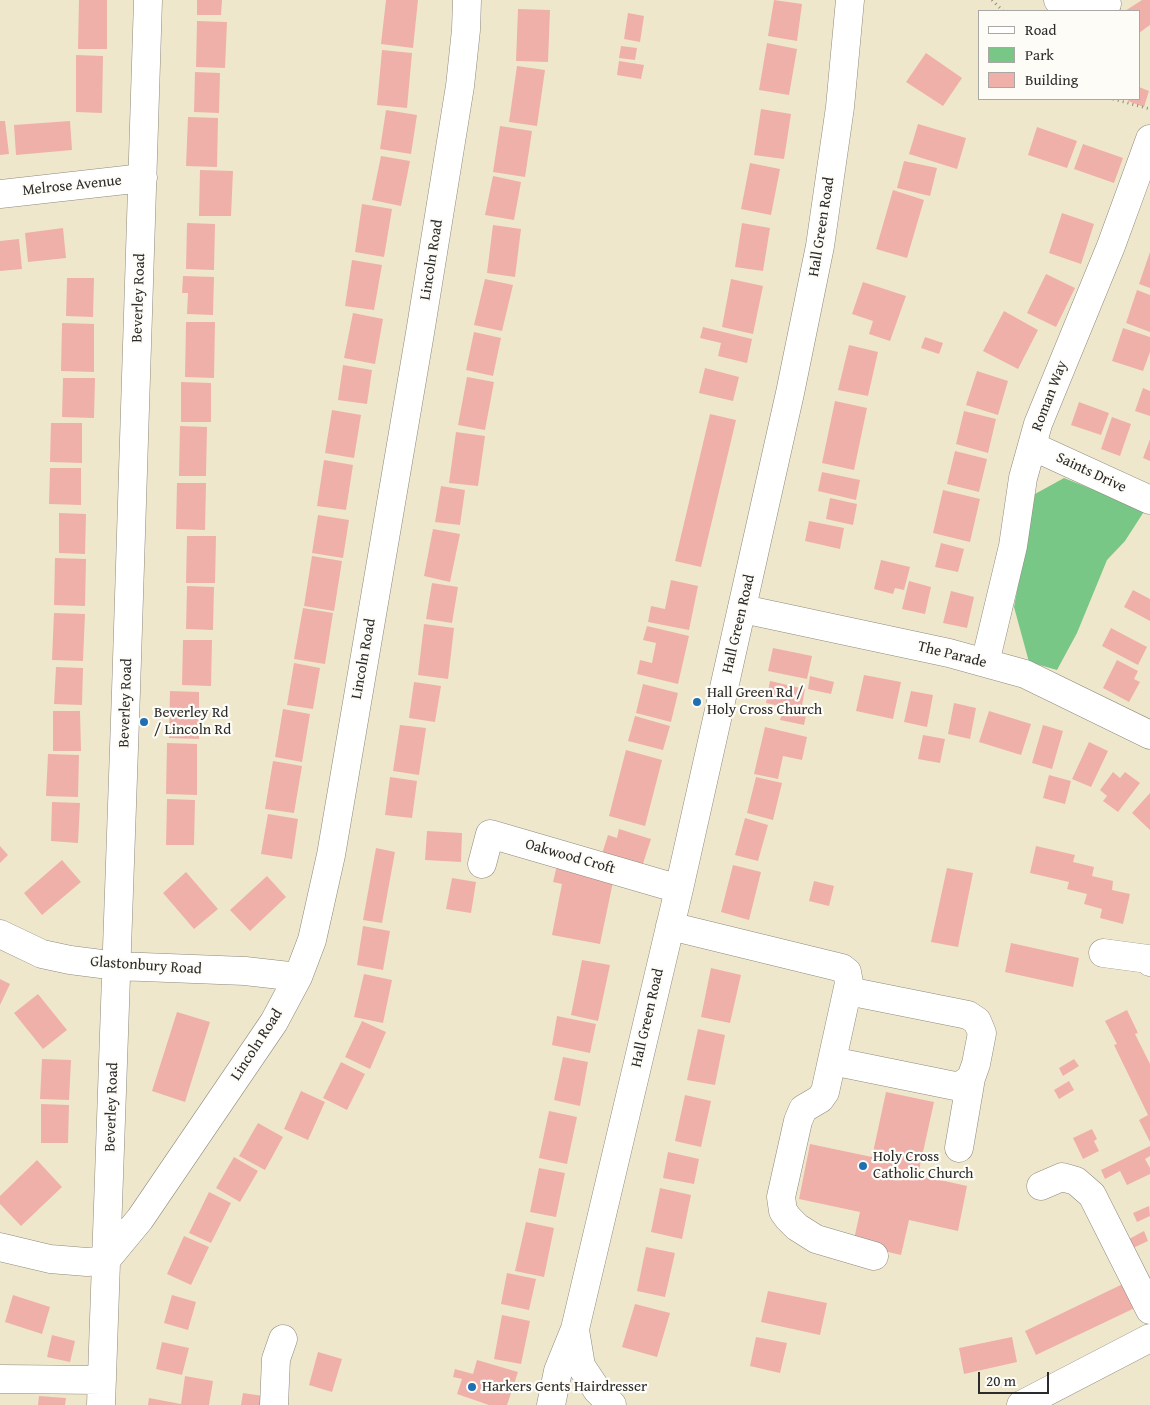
<!DOCTYPE html>
<style>
body{margin:0}
#map{position:relative;width:1150px;height:1405px;overflow:hidden;background:#efe7cc;font-family:"Gentium Book Plus",serif}
canvas{display:block}
.legend{position:absolute;left:978px;top:10px;width:162px;height:90px;box-sizing:border-box;background:#fdfcf7;border:1px solid #a9a8a5;margin:0;padding:6px 9px;list-style:none;font-size:15px;color:#2b2b2b}
.legend li{display:flex;align-items:center;gap:10px;height:25px}
.legend b{width:25px;border:1px solid #a9a8a5}
.scale{position:absolute;left:978px;top:1372px;width:71px;height:22px;box-sizing:border-box;border:2px solid #2b2b2b;border-top:0;padding-left:6px;font-size:15px;line-height:18px;white-space:nowrap;color:#2b2b2b;-webkit-text-stroke:4px #fdfcf7;paint-order:stroke}
</style>
<div id="map">
<canvas width="1150" height="1405"></canvas>
<ul class="legend">
<li><b style="height:6px;background:#fff"></b>Road</li>
<li><b style="height:14px;background:#79c787"></b>Park</li>
<li><b style="height:14px;background:#efb0aa"></b>Building</li>
</ul>
<div class="scale">20 m</div>
</div>
<script>
const c = document.querySelector('canvas').getContext('2d');
c.lineJoin = 'round';
function paint(path, color) {
  c.fillStyle = color;
  c.fill(path, 'evenodd');
}
function poly(rows) {
  const path = new Path2D();
  for (const r of rows) {
    path.moveTo(r[0], r[1]);
    for (let i = 2; i < r.length; i += 2) path.lineTo(r[i], r[i + 1]);
  }
  return path;
}
function stroke(path, color, width, dash) {
  c.strokeStyle = color;
  c.lineWidth = width;
  c.lineCap = dash ? 'butt' : 'round';
  c.setLineDash(dash || []);
  c.stroke(path);
}
function write(font, color, halo, rows, align = 'center') {
  c.font = font + ' "Gentium Book Plus",serif';
  c.lineWidth = 4.5;
  c.setLineDash([]);
  c.textBaseline = 'middle';
  c.strokeStyle = halo;
  c.fillStyle = color;
  for (const [text, x, y, turn = 0] of rows) {
    c.save();
    c.translate(x, y);
    c.rotate((+turn || 0) * Math.PI / 180);
    c.textAlign = isNaN(turn) ? turn : align;
    if (halo) c.strokeText(text, 0, 0);
    c.fillText(text, 0, 0);
    c.restore();
  }
}
const green = poly([
 [1064,478,1145,510,1125,541,1107,560,1077,633,1057,670,1029,662,1014,607,1035,494]
]);
const building = poly([
 [79,0,107,0,107,49,78,49],
 [197,0,222,0,221,15,197,15],
 [386,0,418,0,413,48,381,44],
 [774,0,802,4,797,41,768,36],
 [1142,0,1150,0,1150,25,1139,33,1139,11,1125,11],
 [518,9,550,10,548,62,516,61],
 [628,13,644,16,640,42,624,39],
 [197,21,227,22,225,68,196,67],
 [767,43,797,49,789,95,759,90],
 [621,46,637,48,635,60,619,58],
 [382,50,412,53,407,108,377,105],
 [926,53,962,78,943,106,906,82],
 [76,55,103,56,102,113,76,112],
 [619,61,644,65,641,79,617,75],
 [517,66,545,70,537,126,509,122],
 [195,72,220,73,219,113,194,112],
 [1139,87,1149,91,1144,107,1128,101,1129,99,1139,99],
 [761,109,791,114,784,159,754,155],
 [386,110,417,115,411,154,380,149],
 [188,117,218,118,217,167,186,166],
 [0,121,5,121,9,154,0,155],
 [70,121,72,150,16,155,14,125],
 [918,124,966,138,957,169,909,154],
 [500,126,532,131,525,177,493,172],
 [1037,127,1077,141,1067,168,1028,155],
 [1083,144,1123,158,1114,183,1074,169],
 [381,156,410,161,401,206,372,200],
 [904,161,937,168,930,196,897,188],
 [750,163,780,169,771,215,741,209],
 [200,170,233,171,231,216,199,216],
 [493,176,521,182,514,220,485,215],
 [893,190,924,200,907,258,876,249],
 [362,204,392,209,384,257,355,252],
 [1062,213,1094,224,1081,264,1049,253],
 [187,223,215,224,214,270,186,269],
 [742,223,770,228,763,271,735,267],
 [493,225,521,229,515,277,487,273],
 [63,228,66,258,28,262,25,233],
 [19,239,22,269,0,271,0,241],
 [1150,252,1150,288,1139,284],
 [352,260,382,265,374,310,345,306],
 [1046,274,1075,288,1056,327,1027,313],
 [183,276,214,277,213,315,187,314,188,293,182,293],
 [67,278,94,278,93,317,66,316],
 [485,279,513,285,502,331,474,325],
 [731,279,763,286,753,334,722,327],
 [863,282,906,296,890,341,869,334,873,321,852,314],
 [1137,290,1150,295,1150,332,1126,323],
 [1004,311,1038,330,1018,369,983,351],
 [353,313,383,319,375,364,344,358],
 [186,322,215,322,214,378,185,377],
 [62,323,94,324,94,372,61,371],
 [703,327,752,339,747,363,718,356,721,343,700,338],
 [1123,328,1150,337,1150,352,1143,371,1112,361],
 [474,332,501,338,493,376,466,370],
 [925,337,943,343,939,354,921,348],
 [849,345,878,352,868,396,838,390],
 [343,365,372,370,367,404,338,400],
 [705,368,739,377,733,401,699,393],
 [977,371,1008,381,998,415,966,405],
 [467,377,494,382,485,430,458,425],
 [63,378,95,378,94,418,62,417],
 [181,382,211,383,211,422,181,422],
 [1143,388,1150,391,1150,416,1135,411],
 [835,401,867,408,854,470,822,463],
 [1079,402,1109,413,1101,435,1071,425],
 [332,410,361,415,354,458,325,453],
 [964,411,996,419,988,453,956,444],
 [710,414,736,420,701,567,675,561],
 [1112,417,1131,424,1120,456,1101,449],
 [51,423,82,423,82,463,50,462],
 [180,426,207,427,206,476,179,476],
 [456,432,485,436,478,486,449,483],
 [1150,439,1150,461,1143,458],
 [955,451,987,459,979,492,947,484],
 [324,460,353,465,346,510,317,506],
 [50,468,81,468,81,505,49,504],
 [822,472,860,480,856,500,818,491],
 [177,483,206,483,205,530,176,529],
 [441,486,465,490,460,525,435,522],
 [943,490,980,499,970,542,933,533],
 [830,498,857,504,853,525,826,519],
 [59,513,86,514,85,554,59,553],
 [318,515,349,520,343,558,312,553],
 [809,521,844,528,840,549,805,541],
 [433,529,460,534,450,582,424,576],
 [187,536,216,536,215,583,186,583],
 [941,543,964,549,958,572,935,567],
 [312,556,342,561,334,611,304,606],
 [55,558,86,559,85,606,54,605],
 [881,560,910,567,904,590,895,588,893,594,874,589],
 [671,580,698,586,689,630,648,622,651,606,665,609],
 [909,581,931,587,925,614,902,609],
 [432,583,458,587,452,623,426,619],
 [187,586,214,587,213,630,186,629],
 [1133,590,1150,599,1150,621,1124,607],
 [951,591,974,597,967,628,943,623],
 [303,608,333,613,325,664,294,659],
 [54,613,85,614,83,661,52,660],
 [424,624,454,628,448,679,418,675],
 [647,626,689,636,678,684,637,674,640,660,652,663,656,643,643,640],
 [1111,628,1147,647,1138,665,1102,646],
 [183,640,212,640,211,686,182,685],
 [773,648,812,656,807,679,768,671],
 [1117,660,1138,671,1134,679,1140,682,1129,702,1103,688],
 [294,663,320,668,313,709,287,705],
 [56,667,83,668,82,705,54,704],
 [864,675,901,682,893,719,856,711],
 [810,676,834,682,831,694,808,689],
 [770,681,805,689,801,711,766,703],
 [414,682,441,686,435,722,409,718],
 [643,684,678,693,671,722,636,713],
 [170,691,199,692,199,739,169,738],
 [911,691,933,695,927,727,904,722],
 [954,703,976,708,970,739,948,734],
 [283,709,310,714,302,762,275,757],
 [783,710,806,715,804,725,780,720],
 [53,711,80,711,81,751,53,751],
 [989,711,1031,724,1021,755,979,742],
 [635,716,670,726,663,750,628,741],
 [400,725,426,728,419,775,393,771],
 [1043,725,1063,731,1052,769,1032,763],
 [765,727,807,737,802,760,783,756,778,779,754,774],
 [923,735,945,739,940,763,918,759],
 [1089,742,1108,751,1091,787,1072,779],
 [167,743,197,744,197,795,166,794],
 [626,750,662,760,645,826,609,816],
 [48,754,79,755,78,797,46,796],
 [273,761,302,766,294,813,265,809],
 [1113,772,1120,778,1125,772,1140,783,1118,812,1103,801,1107,796,1100,790],
 [1049,775,1071,781,1065,804,1043,798],
 [390,777,417,781,412,818,385,815],
 [756,777,782,783,773,820,747,813],
 [1150,793,1150,830,1132,813],
 [167,799,195,800,194,845,166,845],
 [52,802,80,803,78,843,51,841],
 [268,814,298,819,292,859,261,854],
 [745,818,768,825,758,861,735,855],
 [619,829,651,839,639,876,601,857,608,835,617,838],
 [427,831,462,833,461,862,425,860],
 [0,846,8,855,0,863],
 [1036,846,1075,855,1073,862,1094,867,1092,876,1113,881,1112,890,1130,894,1123,924,1100,918,1102,909,1084,904,1087,894,1067,889,1069,882,1030,873],
 [376,848,395,852,382,923,363,920],
 [62,860,81,882,42,915,24,893],
 [557,865,614,877,600,944,552,935,562,884,553,882],
 [733,865,761,872,749,920,721,912],
 [947,868,973,873,958,947,931,942],
 [186,872,218,909,194,929,163,893],
 [267,876,286,897,250,931,230,910],
 [452,878,476,882,471,913,446,909],
 [814,881,834,886,829,906,809,901],
 [363,926,390,931,383,970,357,965],
 [1011,943,1079,958,1073,987,1005,972],
 [582,960,610,965,598,1021,571,1015],
 [711,968,741,975,730,1023,701,1017],
 [364,974,392,980,383,1023,354,1017],
 [0,979,10,984,0,1005],
 [38,994,67,1030,43,1049,14,1013],
 [1127,1010,1138,1033,1135,1034,1150,1064,1150,1142,1139,1120,1148,1115,1114,1045,1117,1044,1105,1021],
 [177,1012,210,1022,185,1102,152,1091],
 [557,1016,596,1024,590,1053,552,1045],
 [362,1021,386,1032,370,1069,345,1057],
 [698,1029,725,1035,715,1085,687,1080],
 [563,1057,588,1062,580,1106,554,1100],
 [42,1059,71,1060,69,1100,40,1099],
 [1074,1059,1079,1066,1063,1076,1059,1068],
 [341,1062,365,1074,347,1110,323,1098],
 [1069,1081,1074,1090,1059,1099,1054,1090],
 [301,1091,325,1102,308,1140,284,1129],
 [886,1092,934,1102,918,1175,967,1186,958,1231,909,1220,901,1255,853,1244,860,1212,799,1199,810,1144,872,1157],
 [685,1095,711,1101,701,1147,675,1141],
 [41,1104,69,1105,68,1143,41,1143],
 [549,1111,577,1117,567,1164,539,1158],
 [258,1123,283,1137,265,1170,239,1156],
 [1092,1129,1097,1139,1094,1141,1099,1151,1083,1159,1073,1138],
 [1150,1146,1150,1156,1145,1159,1150,1168,1150,1174,1127,1185,1120,1171,1105,1179,1101,1170],
 [668,1152,699,1159,694,1184,663,1178],
 [234,1157,258,1171,240,1202,216,1188],
 [37,1160,62,1187,21,1226,0,1204,0,1196],
 [539,1168,565,1173,556,1217,530,1212],
 [660,1188,691,1195,682,1239,651,1232],
 [209,1192,231,1203,211,1243,189,1233],
 [1149,1206,1150,1216,1137,1222,1133,1213],
 [526,1222,554,1228,544,1277,515,1271],
 [1144,1231,1148,1241,1133,1248,1129,1239],
 [184,1236,209,1247,191,1285,167,1274],
 [646,1247,675,1253,665,1297,637,1291],
 [507,1273,536,1279,529,1310,501,1304],
 [1127,1282,1139,1306,1036,1355,1025,1331],
 [768,1291,827,1303,820,1335,761,1322],
 [13,1295,50,1307,42,1334,5,1322],
 [172,1295,196,1302,188,1330,164,1323],
 [635,1304,670,1313,657,1357,622,1347],
 [502,1315,530,1321,521,1364,494,1359],
 [52,1335,75,1341,70,1362,47,1357],
 [756,1337,787,1343,780,1373,750,1366],
 [1012,1337,1017,1362,964,1374,959,1348],
 [162,1342,189,1348,182,1375,156,1369],
 [318,1352,342,1359,332,1392,309,1385],
 [477,1360,518,1372,507,1405,489,1405,457,1394,462,1379,453,1377,455,1369,473,1374],
 [185,1376,213,1381,209,1405,148,1405,149,1398,181,1404],
 [243,1393,270,1397,269,1405,241,1405],
 [39,1396,66,1398,65,1405,38,1405]
]);
const path = poly([
 [992,0,1003,11],
 [1113,99,1150,109]
]);
const minor = poly([
 [1058,0,1068,5,1094,6,1107,4],
 [0,194,143,178],
 [1032,446,1150,500],
 [743,609,949,653,1025,674,1150,735],
 [985,663,1013,546,1023,478,1038,424,1111,246,1150,139],
 [482,864,490,834,679,889],
 [670,926,842,968,847,972,849,983,825,1092,820,1099,803,1109,798,1121,781,1197,783,1211,788,1218,797,1227,816,1239,874,1256],
 [0,934,42,954,70,960,117,966,245,971,298,977],
 [1103,953,1148,959,1150,962],
 [832,1061,955,1086,963,1084,971,1078,976,1064,982,1033,977,1021,968,1015,848,991],
 [959,1148,971,1078],
 [1041,1186,1062,1177,1076,1181,1092,1195,1150,1310],
 [0,1247,50,1259,87,1262,106,1260,140,1219,274,1022,298,977,312,940,331,855,420,333,460,86,466,30,467,0],
 [575,1330,581,1366,597,1390,612,1405],
 [0,1379,102,1380],
 [101,1405,126,691,148,0],
 [274,1405,276,1359,283,1339],
 [551,1405,558,1371,575,1329,679,889,790,393,820,246,840,107,850,0],
 [1021,1405,1150,1338]
]);
const markers = [
 [697,702,5,"#1f6fb2"],
 [144,722,5,"#1f6fb2"],
 [863,1166,5,"#1f6fb2"],
 [472,1387,5,"#1f6fb2"]
];
const streetNames = [
 ["Melrose Avenue",72,186,-6],
 ["Hall Green Road",822,227,-81],
 ["Lincoln Road",432,260,-81],
 ["Beverley Road",139,298,-88],
 ["Roman Way",1050,396,-69],
 ["Saints Drive",1091,473,25],
 ["Hall Green Road",739,624,-77],
 ["The Parade",952,655,14],
 ["Lincoln Road",364,659,-80],
 ["Beverley Road",126,703,-88],
 ["Oakwood Croft",570,857,16],
 ["Glastonbury Road",146,966,4],
 ["Hall Green Road",648,1018,-77],
 ["Lincoln Road",257,1045,-57],
 ["Beverley Road",112,1107,-88]
];
const poiNames = [
 ["Hall Green Rd /",707,693],
 ["Holy Cross Church",707,710],
 ["Beverley Rd",154,713],
 ["/ Lincoln Rd",154,730],
 ["Holy Cross",873,1157],
 ["Catholic Church",873,1174],
 ["Harkers Gents Hairdresser",482,1387]
];
paint(green, '#79c787');
paint(building, '#efb0aa');
stroke(minor, '#8d897c', 29);
stroke(path, '#8d897c', 3, [1, 4]);
stroke(minor, '#fff', 28);
for (const [x, y, r, color] of markers) {
  const dot = new Path2D();
  dot.arc(x, y, r, 0, 2 * Math.PI);
  c.fillStyle = color;
  c.fill(dot);
  stroke(dot, '#fdfcf7', 2);
}
write('15px', '#2b2b2b', '#fdfcf7', streetNames);
write('15px', '#2b2b2b', '#fdfcf7', poiNames, 'left');
</script>
